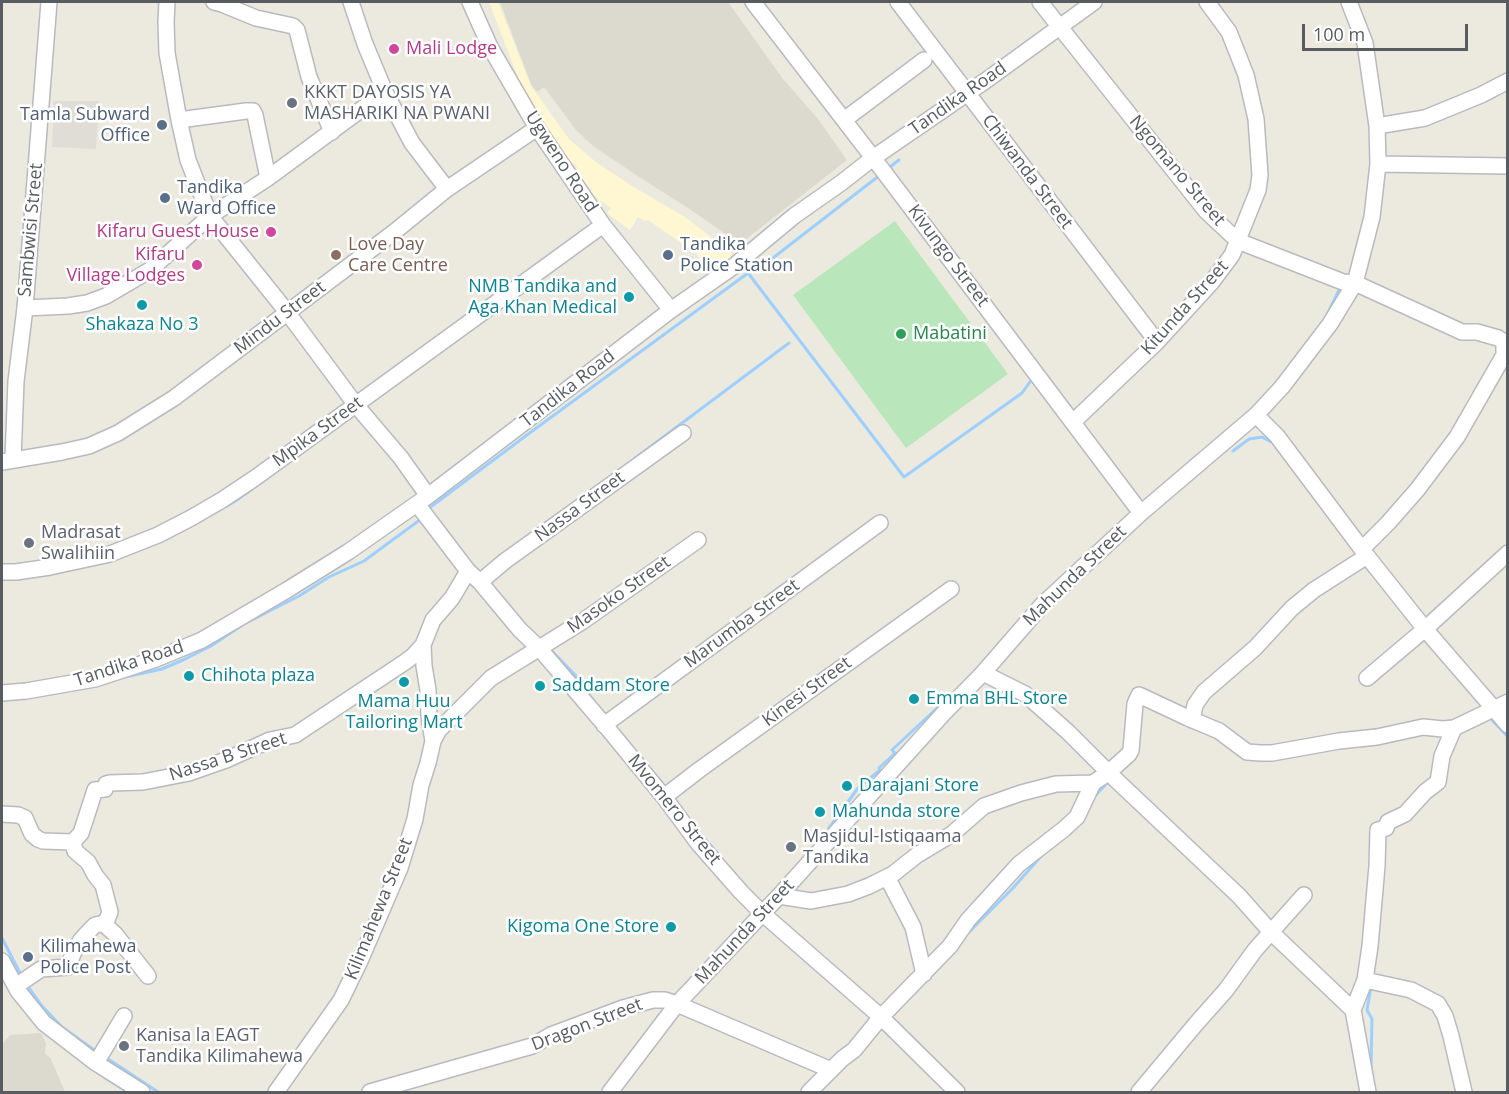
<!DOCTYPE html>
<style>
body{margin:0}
#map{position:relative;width:1509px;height:1094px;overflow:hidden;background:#eceadf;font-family:"Open Sans",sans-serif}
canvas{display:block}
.frame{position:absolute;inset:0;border:3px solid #585c61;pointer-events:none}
.scale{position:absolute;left:1302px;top:24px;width:166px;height:27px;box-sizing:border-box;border:3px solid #585c61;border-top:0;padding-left:8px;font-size:18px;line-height:21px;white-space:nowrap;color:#585c61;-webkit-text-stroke:4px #fff;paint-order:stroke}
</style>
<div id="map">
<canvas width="1509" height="1094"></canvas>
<div class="frame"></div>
<div class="scale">100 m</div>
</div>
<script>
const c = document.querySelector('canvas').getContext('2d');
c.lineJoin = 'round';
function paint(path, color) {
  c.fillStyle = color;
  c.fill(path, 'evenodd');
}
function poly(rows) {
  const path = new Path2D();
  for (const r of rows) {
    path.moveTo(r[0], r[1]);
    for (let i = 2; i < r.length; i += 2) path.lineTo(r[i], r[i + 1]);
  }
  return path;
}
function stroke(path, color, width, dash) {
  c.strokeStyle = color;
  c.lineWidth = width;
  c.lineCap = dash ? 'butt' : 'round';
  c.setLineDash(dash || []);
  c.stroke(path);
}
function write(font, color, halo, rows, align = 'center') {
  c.font = font + ' "Open Sans",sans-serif';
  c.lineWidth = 5;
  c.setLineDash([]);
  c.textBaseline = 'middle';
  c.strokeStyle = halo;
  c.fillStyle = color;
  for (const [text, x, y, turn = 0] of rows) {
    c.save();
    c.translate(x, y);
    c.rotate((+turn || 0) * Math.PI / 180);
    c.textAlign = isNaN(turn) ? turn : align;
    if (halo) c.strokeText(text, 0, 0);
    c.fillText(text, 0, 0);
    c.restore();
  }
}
const commercial = poly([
 [489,2,498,2,531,86,569,139,597,163,632,186,685,217,730,252,734,258,710,275,696,253,648,220,646,221,638,217,630,230,607,213,611,208,600,201,591,192,592,190,575,171,577,167,560,152,561,150,551,138,524,93]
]);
const industrial = poly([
 [54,101,99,101,96,149,52,147]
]);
const education = poly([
 [500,2,728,2,783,79,818,119,847,160,740,244,688,208,639,177,593,146,576,130,544,87,537,92,531,84],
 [41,1033,46,1043,45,1053,51,1059,65,1092,2,1092,2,1044,10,1035]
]);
const green = poly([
 [895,221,1008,374,906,448,793,295]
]);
const stream = poly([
 [890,167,899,160],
 [748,273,904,477,1022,393,1032,379],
 [1327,315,1341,286],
 [1233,451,1249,439,1262,437,1273,443],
 [634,459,789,343],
 [227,506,237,500,256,486],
 [428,509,531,432,748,273,760,268,880,175],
 [1366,567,1372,574],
 [550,649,576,676,595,703],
 [74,675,103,669],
 [125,677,162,669,183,660,211,646,244,624,299,596,329,577,364,561,421,519],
 [1492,720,1508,737],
 [1094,797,1108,782],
 [831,829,829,828,858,788,880,770,879,768,895,753,892,750,950,696],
 [699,832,718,854],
 [968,933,1013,888,1044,853],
 [2,938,22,977],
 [27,985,42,1006,62,1027,97,1052],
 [911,1036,927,1053],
 [105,1057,158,1092],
 [1371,1068,1372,1019,1367,1010,1371,987],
 [104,1077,126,1091]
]);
const minor = poly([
 [167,2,166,22,167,53,179,120,188,160,210,216,287,312,356,405,401,458,428,496],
 [214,2,222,4,256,18,293,26,297,30,309,77,332,132],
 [351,2,365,44,385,92,412,143,447,189],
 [470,2,490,47,537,128,603,225,671,310],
 [753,2,884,172,1141,513],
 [898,2,1157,342],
 [1040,2,1206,211,1238,241,1343,282,1355,283,1462,332,1477,332,1498,338,1504,342,1504,355,1457,437,1417,490,1388,523,1362,549],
 [179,120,246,111,253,111,255,115,268,178],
 [844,120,924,60],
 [1377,126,1425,118,1481,95,1508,81],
 [1378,164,1508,166],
 [25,308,68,306,87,303,106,296,150,270,210,216,268,178,385,92],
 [1256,415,1277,436,1367,556,1425,629,1508,725],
 [1073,422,1157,342,1211,283,1232,255,1258,190,1260,175,1256,119,1246,75,1229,32,1207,2],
 [13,459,16,381,25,308,49,2],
 [2,462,62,452,89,446,118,433,174,398,393,233,447,189,537,128],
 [417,504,468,571,480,582,520,630,539,648,609,730,664,797,698,843,741,892,762,913,881,1017,957,1092],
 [2,572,16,572,50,567,110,554,158,535,191,518,222,500,255,478,603,225],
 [480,582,505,561,683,433],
 [983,673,1025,694,1068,732,1114,778,1239,896,1271,932,1353,1010,1368,1092],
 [1367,678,1425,629,1508,553],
 [2,693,26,691,95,679,156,659,202,640,287,590,348,552,428,496,671,310,734,266,794,216,841,183,873,158,988,79,1094,2],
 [1192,720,1195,705,1204,692,1255,648,1292,608,1314,590,1367,556],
 [604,725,880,523],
 [433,741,429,716,428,690,424,666,423,645,433,620,452,598,468,571],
 [664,797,699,770,951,589],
 [2,814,18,815,25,818,32,834,38,839,43,841,73,842],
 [887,877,913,927,924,974],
 [779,896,811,901,848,894,869,886,893,874,917,855,952,834,984,806,1021,793,1056,784,1093,783],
 [2,961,18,991,44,1023,96,1063,142,1092],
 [148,976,115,934,105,925,110,912,103,885,95,875,88,862,75,851,73,842,81,833,95,790,105,789,106,784,109,783,143,782,189,773,226,760,270,740,295,735,405,662,413,656,423,645],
 [1365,980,1411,990,1438,1004,1445,1016,1451,1036,1464,1092],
 [16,986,41,969,68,967,74,951,81,940,90,930,95,925,100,924,105,925],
 [1353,1010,1365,980,1370,946,1377,866,1378,830,1386,828,1388,822,1405,814,1425,792,1438,782,1442,756,1454,728],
 [96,1063,124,1016],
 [276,1092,341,1000,360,961,400,868,415,819,421,785,428,763,433,741,439,730,491,678,583,621,698,540],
 [370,1092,532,1046,551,1035,623,1008,653,1000,665,1000,677,1004,831,1070],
 [610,1092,677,1004,779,896,943,714,983,673,1043,604,1141,513,1256,415,1282,387,1330,324,1355,283,1372,217,1378,164,1377,126,1365,43,1349,2],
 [809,1092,842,1059,854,1050,881,1017,950,946,968,920,1019,864,1064,829,1077,817,1093,783,1108,773,1129,754,1131,750,1135,704,1139,695,1188,718,1219,731,1247,752,1260,753,1272,753,1339,741,1377,737,1423,727,1443,729,1454,728,1508,702],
 [1139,1092,1195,1025,1226,990,1255,950,1304,895]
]);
const markers = [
 [394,49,6,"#d1479c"],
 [292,103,6,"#6b7280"],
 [162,125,6,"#5c6f8a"],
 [165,198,6,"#5c6f8a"],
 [271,232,6,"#d1479c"],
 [336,255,6,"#8d6e63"],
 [668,255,6,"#5c6f8a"],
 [197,265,6,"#d1479c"],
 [629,297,6,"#0f9aa8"],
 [142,305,6,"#0f9aa8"],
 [901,334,6,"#2e9e5b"],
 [29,543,6,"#6b7280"],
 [189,676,6,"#0f9aa8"],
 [404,682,6,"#0f9aa8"],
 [540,686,6,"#0f9aa8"],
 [914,699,6,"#0f9aa8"],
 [847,786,6,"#0f9aa8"],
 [820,812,6,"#0f9aa8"],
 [791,847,6,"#6b7280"],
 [671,927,6,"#0f9aa8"],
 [28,957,6,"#5c6f8a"],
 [124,1046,6,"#6b7280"]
];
const hotelNames = [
 ["Mali Lodge",406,49,"left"],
 ["Kifaru Guest House",259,232],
 ["Kifaru",185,255],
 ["Village Lodges",185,276]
];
const worshipNames = [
 ["KKKT DAYOSIS YA",304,93],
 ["MASHARIKI NA PWANI",304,114],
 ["Madrasat",41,533],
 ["Swalihiin",41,554],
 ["Masjidul-Istiqaama",803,837],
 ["Tandika",803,858],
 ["Kanisa la EAGT",136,1036],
 ["Tandika Kilimahewa",136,1057]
];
const streetNames = [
 ["Tandika Road",958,99,-35],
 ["Ugweno Road",561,162,57],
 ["Ngomano Street",1177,171,50],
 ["Chiwanda Street",1027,172,53],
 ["Sambwisi Street",31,230,-85],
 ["Kivungo Street",948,256,53],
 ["Kitunda Street",1185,308,-48],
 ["Mindu Street",280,318,-37],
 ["Tandika Road",568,389,-38],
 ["Mpika Street",318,432,-36],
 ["Nassa Street",580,507,-36],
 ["Mahunda Street",1075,576,-44],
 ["Masoko Street",619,595,-35],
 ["Marumba Street",742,624,-36],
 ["Tandika Road",129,664,-18],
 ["Kinesi Street",807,692,-36],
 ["Nassa B Street",228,757,-18],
 ["Mvomero Street",674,810,51],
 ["Kilimahewa Street",379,909,-68],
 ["Mahunda Street",745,932,-47],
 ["Dragon Street",587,1025,-21]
];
const serviceNames = [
 ["Tamla Subward",150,115,"right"],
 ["Office",150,136,"right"],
 ["Tandika",177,188],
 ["Ward Office",177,209],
 ["Tandika",680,245],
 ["Police Station",680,266],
 ["Kilimahewa",40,947],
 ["Police Post",40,968]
];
const educationNames = [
 ["Love Day",348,245],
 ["Care Centre",348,266]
];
const cultureNames = [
 ["NMB Tandika and",617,287,"right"],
 ["Aga Khan Medical",617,308,"right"],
 ["Shakaza No 3",142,325,"center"],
 ["Chihota plaza",201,676],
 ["Saddam Store",552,686],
 ["Emma BHL Store",926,699],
 ["Mama Huu",404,702,"center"],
 ["Tailoring Mart",404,723,"center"],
 ["Darajani Store",859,786],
 ["Mahunda store",832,812],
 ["Kigoma One Store",659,927,"right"]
];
const leisureNames = [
 ["Mabatini",913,334]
];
paint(commercial, '#fff7d2');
paint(industrial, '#e0ddd7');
paint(education, '#dcd9ce');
paint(green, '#bae6bc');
stroke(stream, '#9dcfff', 3);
stroke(minor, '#b8babf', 18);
stroke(minor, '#fff', 15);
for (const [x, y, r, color] of markers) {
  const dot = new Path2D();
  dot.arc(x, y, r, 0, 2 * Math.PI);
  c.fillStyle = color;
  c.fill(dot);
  stroke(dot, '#fff', 2);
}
write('18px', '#b23c85', '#fff', hotelNames, 'right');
write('18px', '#5b616d', '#fff', worshipNames, 'left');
write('18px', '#585c61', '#fff', streetNames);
write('18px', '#4e5e75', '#fff', serviceNames, 'left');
write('18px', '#785e54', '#fff', educationNames, 'left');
write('18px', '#0d838f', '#fff', cultureNames, 'left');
write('18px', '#27864d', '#fff', leisureNames, 'left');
</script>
